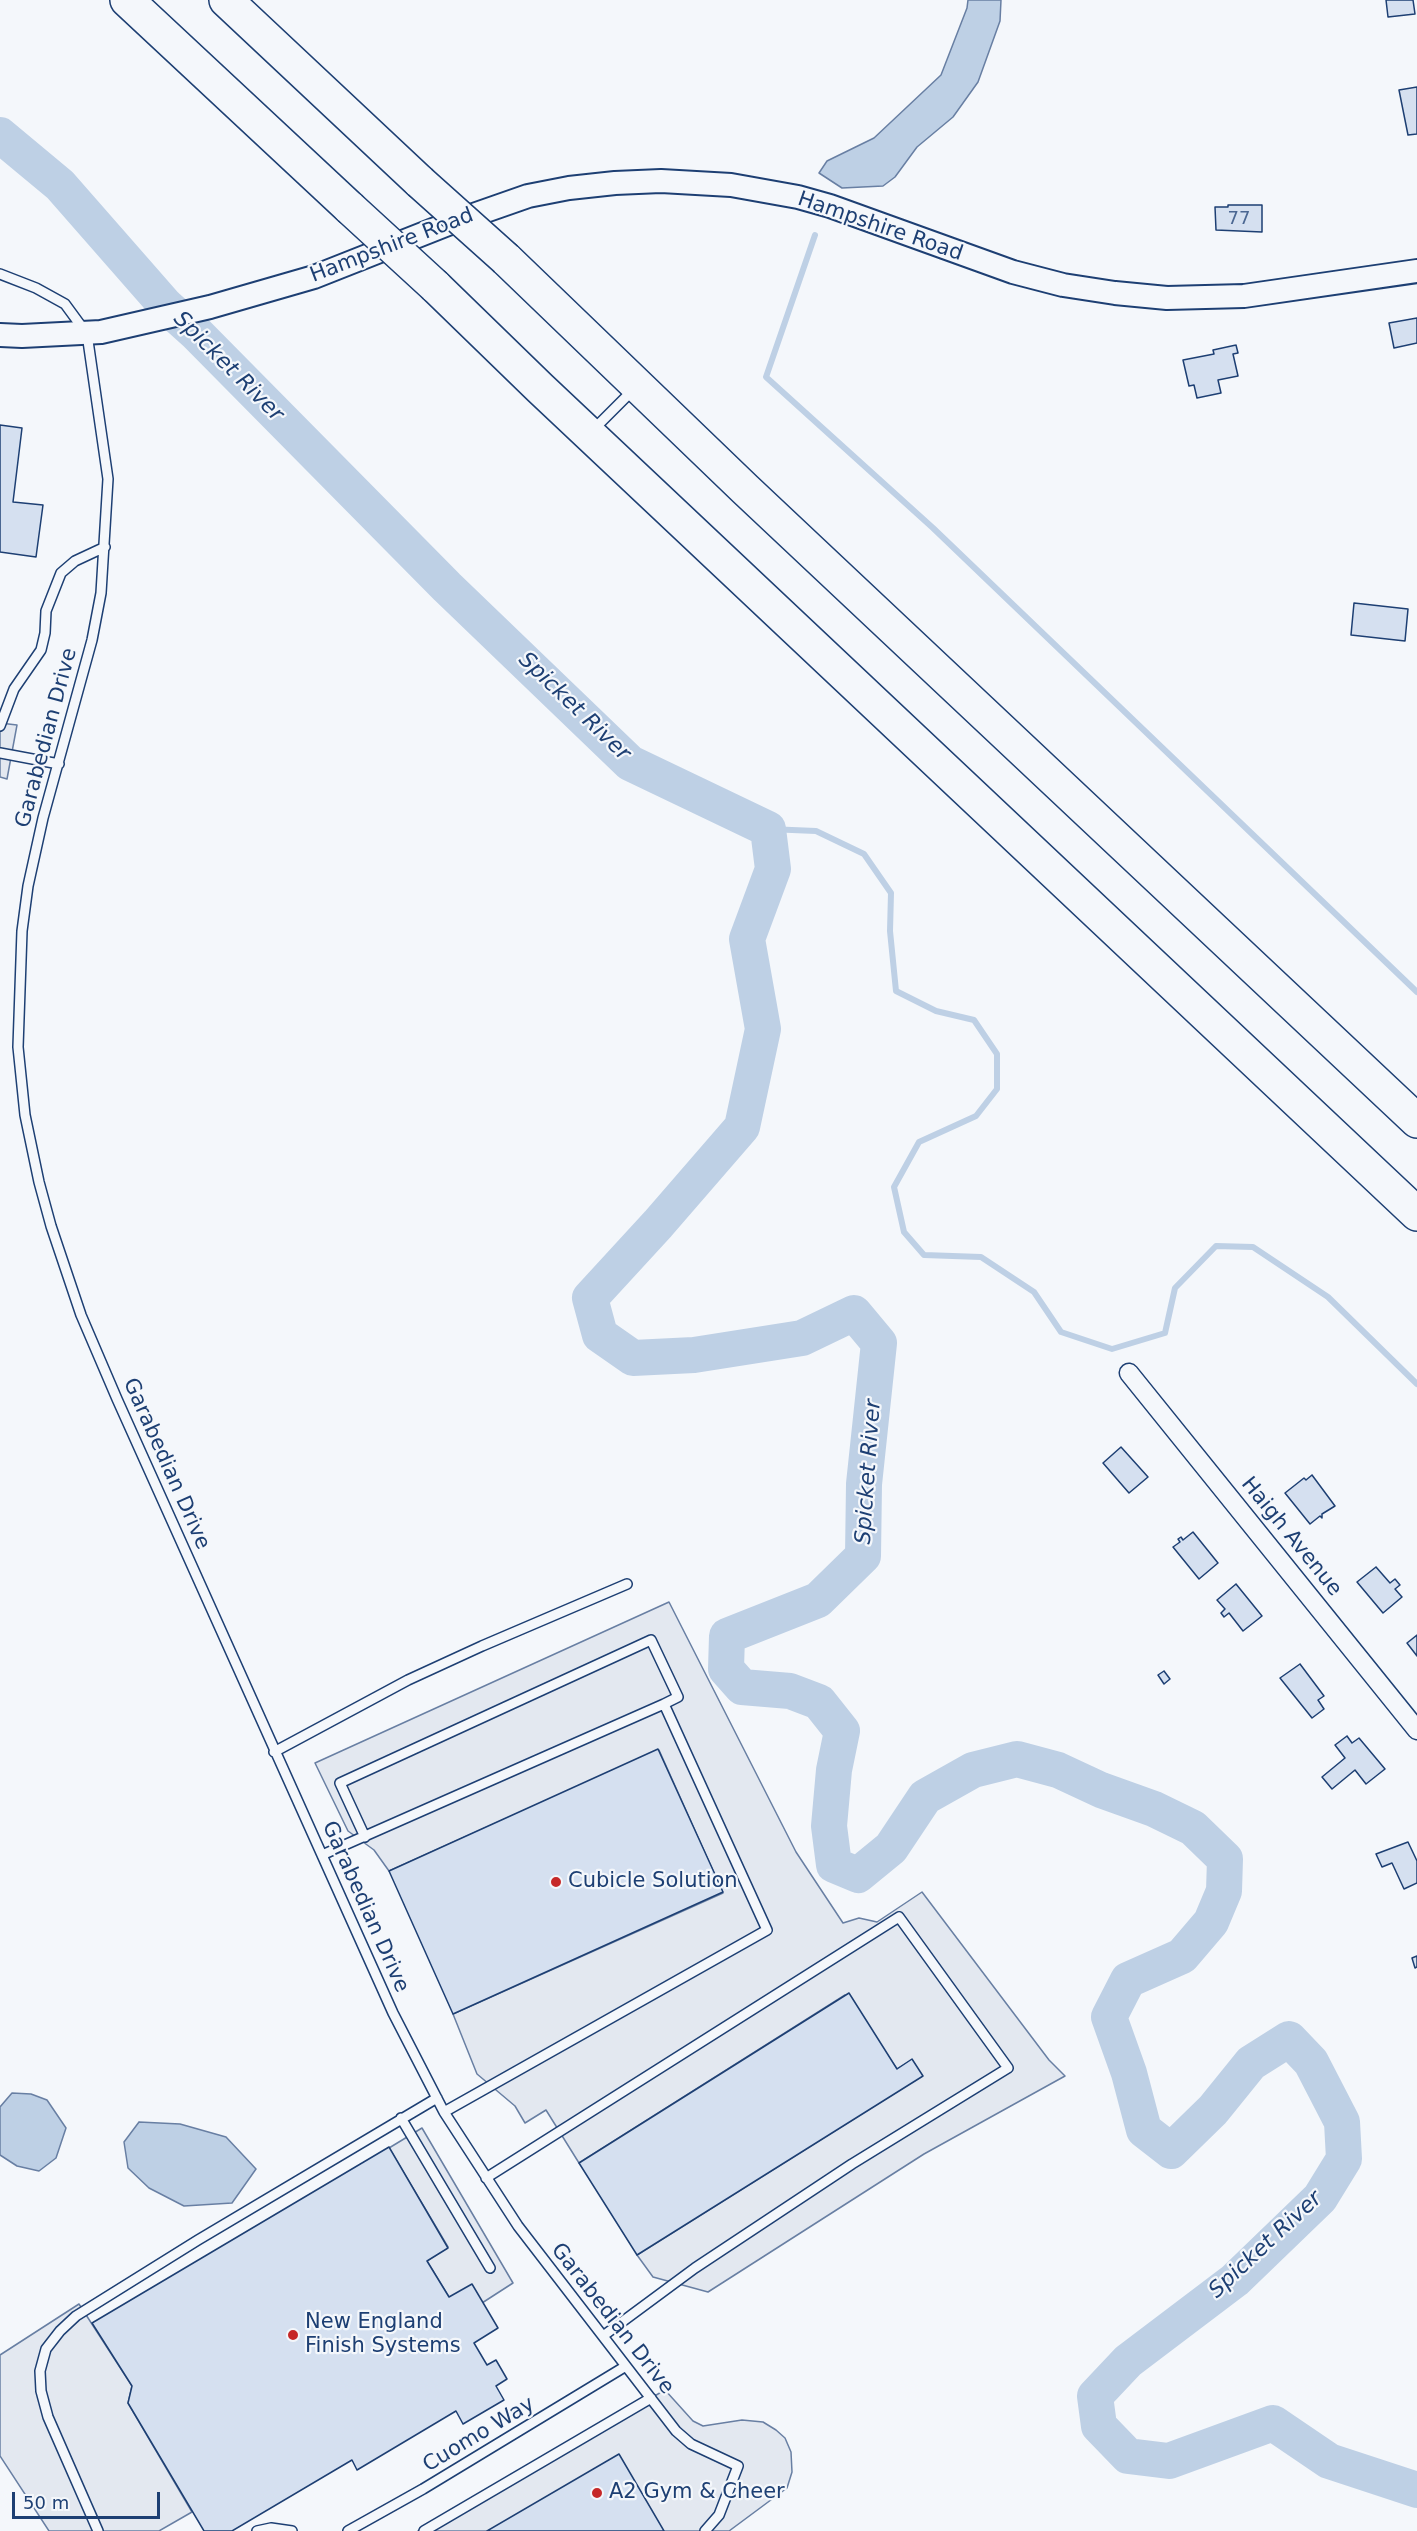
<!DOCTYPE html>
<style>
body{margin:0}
#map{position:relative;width:1417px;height:2531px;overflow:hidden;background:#f4f7fb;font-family:"DejaVu Sans",sans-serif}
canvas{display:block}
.scale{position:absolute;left:12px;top:2492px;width:148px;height:27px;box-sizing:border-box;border:3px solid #1d3f73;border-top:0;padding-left:8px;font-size:18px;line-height:21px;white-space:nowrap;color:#1d3f73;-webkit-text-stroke:4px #f4f7fb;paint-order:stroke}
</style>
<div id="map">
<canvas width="1417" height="2531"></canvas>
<div class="scale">50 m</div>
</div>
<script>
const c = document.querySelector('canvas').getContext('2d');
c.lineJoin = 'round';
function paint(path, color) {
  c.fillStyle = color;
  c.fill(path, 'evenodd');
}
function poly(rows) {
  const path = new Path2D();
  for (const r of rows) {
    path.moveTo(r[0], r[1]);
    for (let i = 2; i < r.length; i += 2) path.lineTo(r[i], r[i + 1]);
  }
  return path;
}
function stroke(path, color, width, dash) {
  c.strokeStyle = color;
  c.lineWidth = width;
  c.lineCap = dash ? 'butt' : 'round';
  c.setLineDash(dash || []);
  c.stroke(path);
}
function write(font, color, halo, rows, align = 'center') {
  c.font = font + ' "DejaVu Sans",sans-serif';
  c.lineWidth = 4.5;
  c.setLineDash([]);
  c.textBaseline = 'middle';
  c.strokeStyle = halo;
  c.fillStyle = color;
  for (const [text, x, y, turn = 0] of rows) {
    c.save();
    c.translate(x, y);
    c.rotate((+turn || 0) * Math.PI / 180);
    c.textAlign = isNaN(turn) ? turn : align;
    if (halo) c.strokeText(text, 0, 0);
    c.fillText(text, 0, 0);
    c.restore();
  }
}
const parking = poly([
 [0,723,17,725,7,779,0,777,0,723],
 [669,1602,796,1852,843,1923,859,1918,877,1922,922,1892,1049,2060,1065,2076,924,2154,708,2292,653,2277,637,2255,922,2076,912,2060,897,2069,845,1995,579,2163,546,2110,525,2123,515,2106,477,2074,453,2014,723,1893,659,1750,389,1871,374,1850,348,1831,315,1763,669,1602],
 [422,2128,513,2283,482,2303,449,2297,427,2261,448,2247,389,2148,422,2128],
 [79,2304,132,2386,128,2403,192,2512,159,2531,49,2531,0,2456,0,2355,79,2304],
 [665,2390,693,2421,703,2426,742,2420,763,2422,776,2430,785,2438,791,2452,792,2472,787,2488,729,2531,418,2531,665,2390]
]);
const water = poly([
 [968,0,1001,0,1000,21,978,82,953,117,917,147,895,177,883,186,842,188,819,173,827,161,874,138,941,75,967,8,968,0],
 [12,2093,31,2094,47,2100,66,2128,56,2158,39,2171,17,2166,0,2155,0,2107,12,2093],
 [139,2122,180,2124,226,2137,256,2169,232,2203,184,2206,149,2188,128,2168,124,2142,139,2122]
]);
const stream = poly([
 [815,235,766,377,933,528,1417,992],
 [768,829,816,831,864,854,891,893,890,931,896,991,936,1011,974,1020,997,1054,997,1089,976,1116,919,1142,894,1187,904,1232,924,1255,981,1257,1034,1292,1061,1332,1112,1349,1165,1333,1175,1288,1216,1246,1253,1247,1328,1297,1417,1384]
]);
const river = poly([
 [0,135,60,185,166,306,196,333,447,587,630,763,768,829,773,869,747,939,763,1029,742,1127,658,1224,590,1298,600,1335,633,1358,694,1355,802,1338,854,1313,879,1343,864,1484,863,1556,818,1600,727,1636,726,1669,742,1687,790,1691,819,1702,842,1731,834,1770,829,1826,834,1865,858,1875,891,1848,925,1797,973,1770,1017,1759,1058,1770,1101,1790,1154,1809,1193,1828,1225,1859,1224,1891,1211,1922,1182,1956,1128,1980,1109,2017,1129,2073,1144,2130,1171,2151,1213,2110,1251,2063,1289,2039,1311,2062,1342,2122,1344,2159,1320,2198,1235,2280,1128,2361,1095,2396,1099,2426,1128,2456,1169,2461,1273,2423,1329,2461,1417,2490]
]);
const building = poly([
 [1386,0,1413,0,1415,14,1388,17,1386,0],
 [1417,87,1417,134,1408,135,1399,90,1417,87],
 [1228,205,1262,205,1262,232,1216,230,1215,207,1228,207,1228,205],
 [1417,318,1417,343,1394,348,1389,323,1417,318],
 [1236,345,1238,353,1233,354,1238,376,1218,380,1221,393,1197,398,1194,385,1189,386,1183,360,1214,354,1213,350,1236,345],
 [0,425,22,428,13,502,43,505,36,557,0,552,0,425],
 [1354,603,1408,609,1405,641,1351,635,1354,603],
 [1121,1447,1148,1477,1129,1493,1103,1463,1121,1447],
 [1312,1475,1335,1506,1322,1514,1322,1518,1320,1516,1310,1524,1285,1493,1304,1478,1306,1480,1312,1475],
 [1193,1532,1218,1563,1199,1579,1173,1547,1180,1542,1178,1539,1181,1537,1183,1540,1193,1532],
 [1376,1567,1390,1583,1395,1579,1400,1585,1395,1589,1402,1597,1383,1613,1357,1582,1376,1567],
 [1236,1584,1262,1616,1243,1631,1229,1613,1224,1617,1221,1613,1225,1609,1217,1600,1236,1584],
 [1417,1635,1417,1656,1407,1643,1417,1635],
 [1300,1664,1324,1696,1318,1700,1324,1709,1312,1718,1280,1678,1300,1664],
 [1164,1671,1170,1679,1164,1684,1158,1675,1164,1671],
 [1347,1736,1352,1743,1359,1738,1385,1769,1366,1784,1355,1770,1332,1789,1322,1777,1345,1758,1335,1745,1347,1736],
 [658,1749,723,1892,453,2014,389,1871,658,1749],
 [1408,1842,1417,1861,1417,1883,1404,1889,1392,1863,1382,1867,1376,1854,1408,1842],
 [1417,1956,1417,1967,1415,1968,1412,1958,1417,1956],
 [849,1993,897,2069,912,2059,923,2076,637,2255,579,2163,849,1993],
 [389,2147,448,2248,427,2261,449,2297,472,2284,498,2328,474,2343,487,2365,496,2360,507,2379,496,2386,504,2400,463,2424,456,2411,357,2470,352,2460,232,2531,204,2531,128,2403,132,2386,92,2323,389,2147],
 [619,2454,664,2531,487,2531,619,2454]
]);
const service = poly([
 [0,274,36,288,65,304,87,334,108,479,101,593,92,640,43,818,28,886,22,931,18,1047,25,1115,39,1182,51,1226,81,1315,117,1399,393,2013,444,2112,518,2226,676,2431,691,2444,738,2466,719,2515,705,2531],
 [593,430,634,389],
 [0,726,14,689,41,650,45,633,46,611,61,573,75,561,105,547],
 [0,753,59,764],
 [274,1752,408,1680,482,1646,627,1584],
 [365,1837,340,1783,651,1640,678,1697,664,1704],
 [322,1855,664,1704,767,1930,444,2112],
 [401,2118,490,2268],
 [486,2178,899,1917,1008,2068,852,2164,695,2268,603,2336],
 [98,2531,48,2417,41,2391,40,2371,46,2349,60,2331,76,2316,198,2240,437,2098],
 [257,2531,271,2528,292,2531],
 [348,2531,423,2489,626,2366],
 [424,2531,651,2398]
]);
const minor = poly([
 [1129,1373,1417,1730]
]);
const tertiary = poly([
 [0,335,22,336,101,332,210,307,314,277,448,224,528,196,569,188,615,183,661,181,731,185,798,197,830,206,1013,272,1063,285,1115,293,1167,298,1244,296,1417,271]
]);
const motorway = poly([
 [127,0,350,208],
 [226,0,420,182],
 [506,259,745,489,1417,1121],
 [435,286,540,388,1417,1214]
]);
const motorwayBridge = poly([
 [420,182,506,259],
 [350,208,435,286]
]);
const markers = [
 [556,1882,6,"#c62828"],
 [293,2335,6,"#c62828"],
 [597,2493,6,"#c62828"]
];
const numberNames = [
 ["77",1239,219]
];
const streetNames = [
 ["Hampshire Road",880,227,19],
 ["Hampshire Road",392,246,-21],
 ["Garabedian Drive",47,738,-75],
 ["Garabedian Drive",166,1464,66],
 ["Haigh Avenue",1291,1537,51],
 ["Garabedian Drive",365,1907,66],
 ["Garabedian Drive",612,2319,52],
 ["Cuomo Way",479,2435,-31]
];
const poiNames = [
 ["Cubicle Solution",568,1882],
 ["New England",305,2323],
 ["Finish Systems",305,2347],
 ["A2 Gym & Cheer",609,2493]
];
const waterNames = [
 ["Spicket River",228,367,45],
 ["Spicket River",574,707,44],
 ["Spicket River",869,1472,-86],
 ["Spicket River",1266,2245,-43]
];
paint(parking, '#e3e8f0');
stroke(parking, '#687fa3', 1.5);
paint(water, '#bed0e5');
stroke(water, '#687fa3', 1.5);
stroke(stream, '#bed0e5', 6);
stroke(river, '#bed0e5', 36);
paint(building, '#d5e0f0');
stroke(building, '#1d3f73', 1.5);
stroke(service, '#1d3f73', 12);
stroke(minor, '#1d3f73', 21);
stroke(tertiary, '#1d3f73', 26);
stroke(motorway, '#1d3f73', 36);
stroke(service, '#f4f7fb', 9);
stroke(minor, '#f4f7fb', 18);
stroke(tertiary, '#f4f7fb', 22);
stroke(motorway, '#f4f7fb', 33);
stroke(motorwayBridge, '#1d3f73', 36, []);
stroke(motorwayBridge, '#f4f7fb', 33);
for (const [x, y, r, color] of markers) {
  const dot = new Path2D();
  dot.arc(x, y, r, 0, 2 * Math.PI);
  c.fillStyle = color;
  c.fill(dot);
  stroke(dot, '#f4f7fb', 2);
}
write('18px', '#4b6792', null, numberNames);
write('21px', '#1d3f73', '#f4f7fb', streetNames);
write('21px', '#1d3f73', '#f4f7fb', poiNames, 'left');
write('italic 22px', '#1d3f73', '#f4f7fb', waterNames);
</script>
